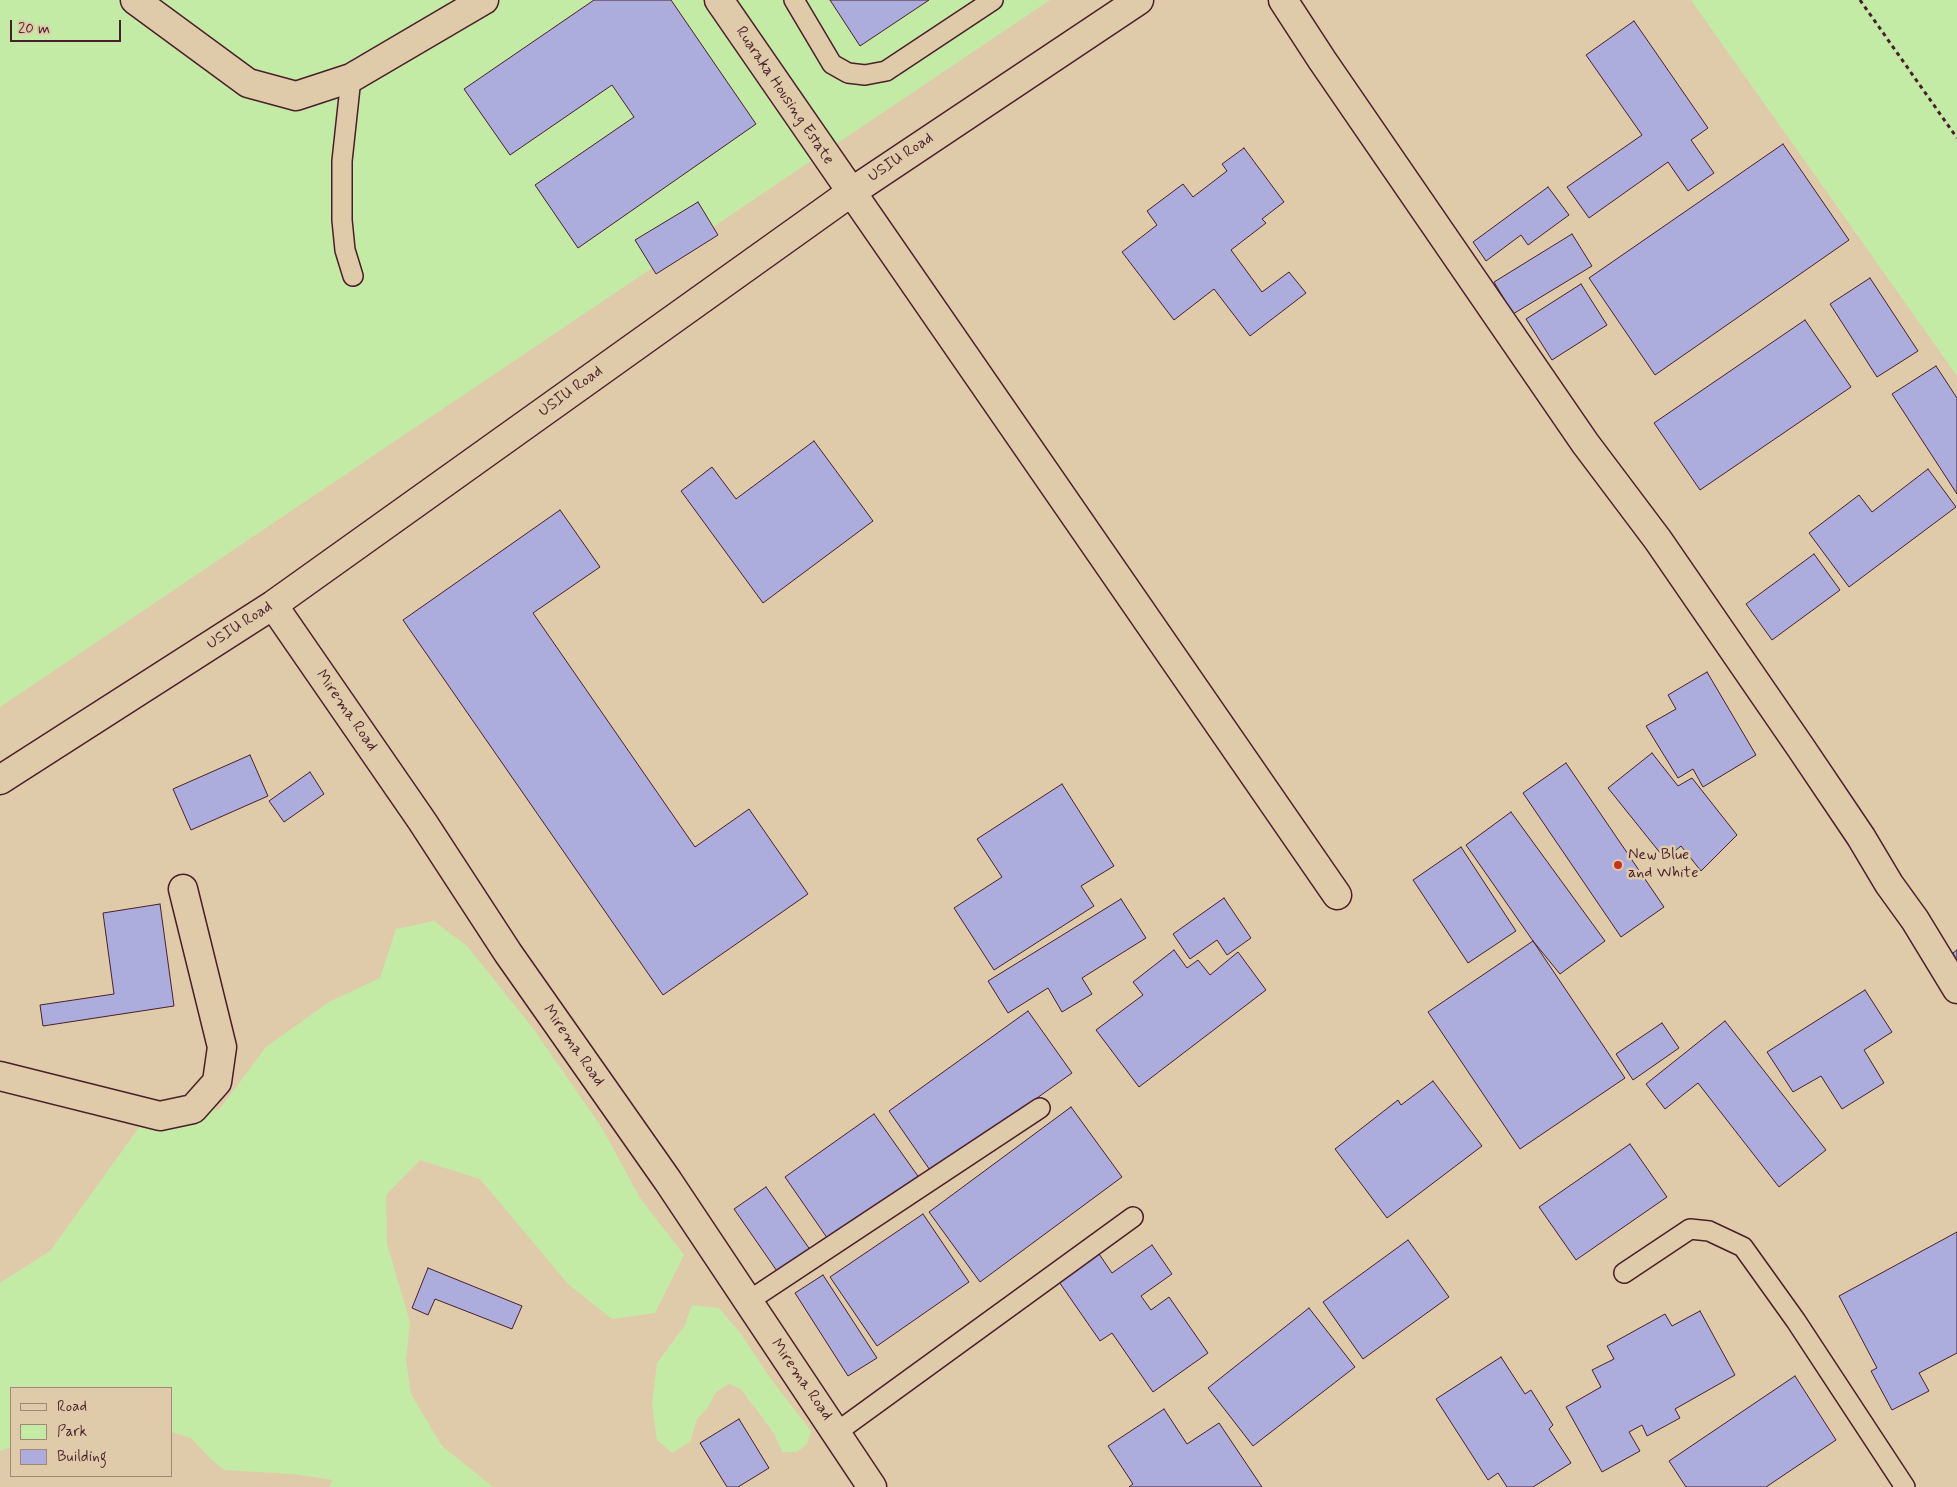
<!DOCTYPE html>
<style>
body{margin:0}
#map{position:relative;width:1957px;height:1487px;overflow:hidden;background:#dfcbaa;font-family:Mynerve,sans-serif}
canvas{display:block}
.legend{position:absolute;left:10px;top:1387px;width:162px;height:90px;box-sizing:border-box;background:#dfcbaa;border:1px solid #a38677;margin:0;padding:6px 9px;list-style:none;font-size:15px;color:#4a1f2b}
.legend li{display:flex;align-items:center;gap:10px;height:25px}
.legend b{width:25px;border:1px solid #a38677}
.scale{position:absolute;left:10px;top:20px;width:111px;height:22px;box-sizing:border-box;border:2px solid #4a1f2b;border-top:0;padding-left:6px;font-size:15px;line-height:18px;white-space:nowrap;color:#4a1f2b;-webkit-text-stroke:4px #dfcbaa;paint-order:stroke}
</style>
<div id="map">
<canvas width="1957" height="1487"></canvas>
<ul class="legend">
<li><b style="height:6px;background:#dfcbaa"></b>Road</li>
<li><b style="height:14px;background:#c4eba6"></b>Park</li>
<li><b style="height:14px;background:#acacdd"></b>Building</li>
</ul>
<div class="scale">20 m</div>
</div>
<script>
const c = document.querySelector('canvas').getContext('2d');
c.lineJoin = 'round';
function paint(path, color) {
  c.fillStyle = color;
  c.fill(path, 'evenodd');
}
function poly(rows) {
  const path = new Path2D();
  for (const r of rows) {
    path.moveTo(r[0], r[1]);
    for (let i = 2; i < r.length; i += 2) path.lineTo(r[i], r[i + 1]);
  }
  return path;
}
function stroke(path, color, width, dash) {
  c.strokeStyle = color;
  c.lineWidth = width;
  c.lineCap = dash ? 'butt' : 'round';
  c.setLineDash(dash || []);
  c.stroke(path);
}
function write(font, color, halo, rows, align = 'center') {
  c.font = font + ' Mynerve,sans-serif';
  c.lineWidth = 5;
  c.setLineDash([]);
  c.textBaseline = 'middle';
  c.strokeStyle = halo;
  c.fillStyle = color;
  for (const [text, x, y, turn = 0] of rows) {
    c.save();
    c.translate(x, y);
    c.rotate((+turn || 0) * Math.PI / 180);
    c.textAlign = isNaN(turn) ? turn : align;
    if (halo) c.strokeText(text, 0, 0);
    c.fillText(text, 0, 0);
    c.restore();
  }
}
const green = poly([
 [0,0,1050,0,0,707],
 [1691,0,1957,0,1957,376],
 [434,921,467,946,532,1027,602,1128,640,1198,684,1255,655,1313,612,1319,568,1284,480,1179,420,1160,386,1195,387,1244,410,1322,406,1360,411,1394,442,1446,493,1487,329,1487,333,1480,293,1474,224,1470,211,1459,191,1438,171,1432,171,1388,11,1388,11,1447,0,1451,0,1283,50,1251,156,1104,219,1110,266,1047,329,1002,380,978,396,929],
 [692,1305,719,1308,741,1334,770,1378,811,1431,807,1444,797,1452,782,1452,774,1433,741,1389,729,1384,716,1392,708,1407,697,1419,690,1442,672,1453,657,1440,652,1404,657,1363,684,1327]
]);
const building = poly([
 [594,0,671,0,756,124,578,248,535,185,634,117,612,85,510,155,464,89,594,0],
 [830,0,929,0,860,46,830,0],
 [1634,21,1708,128,1691,140,1714,173,1688,191,1668,162,1589,218,1567,187,1642,135,1586,55,1634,21],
 [1783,144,1849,240,1655,375,1589,278,1783,144],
 [1244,148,1284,202,1262,219,1266,223,1231,250,1262,292,1289,272,1306,293,1250,336,1214,289,1174,320,1122,252,1157,225,1147,211,1183,184,1193,197,1227,171,1222,164,1244,148],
 [1548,187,1569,215,1528,245,1521,235,1486,261,1473,242,1548,187],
 [698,202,718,235,656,274,635,240,698,202],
 [1572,234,1592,266,1513,314,1494,282,1572,234],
 [1870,278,1918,351,1877,377,1830,304,1870,278],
 [1581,284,1607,325,1552,360,1526,319,1581,284],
 [1805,320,1851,387,1700,490,1654,423,1805,320],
 [1936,366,1957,398,1957,494,1892,394,1936,366],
 [814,441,873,521,763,603,681,491,712,467,736,499,814,441],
 [1928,469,1956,507,1849,587,1809,533,1859,495,1872,512,1928,469],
 [560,510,600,567,533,613,695,847,749,809,808,894,663,995,403,620,560,510],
 [1814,554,1840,590,1772,640,1746,604,1814,554],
 [1707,672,1756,755,1703,787,1693,769,1678,778,1646,726,1676,709,1668,695,1707,672],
 [1652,753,1678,786,1692,778,1737,835,1701,871,1681,846,1665,859,1608,788,1652,753],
 [250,755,268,796,191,830,173,789,250,755],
 [1566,763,1664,907,1621,937,1523,793,1566,763],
 [310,772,324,794,284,822,269,801,310,772],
 [1062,784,1114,866,1081,886,1094,906,994,970,954,908,1002,877,977,839,1062,784],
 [1511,812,1605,941,1560,974,1533,941,1466,845,1511,812],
 [1461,847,1516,931,1468,963,1413,880,1461,847],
 [1224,898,1251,938,1227,955,1217,940,1190,959,1173,934,1224,898],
 [1121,899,1146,938,1082,978,1092,994,1062,1012,1048,988,1008,1013,988,981,1121,899],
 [160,904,174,1006,43,1026,40,1005,114,994,103,913,160,904],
 [1533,941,1625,1078,1520,1149,1428,1012,1533,941],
 [1174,950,1187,968,1198,960,1210,975,1238,952,1266,990,1139,1087,1096,1030,1143,995,1133,982,1174,950],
 [1957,950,1957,961,1953,953,1957,950],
 [1865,990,1892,1032,1864,1050,1884,1083,1842,1109,1821,1076,1793,1092,1767,1052,1865,990],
 [1028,1011,1072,1073,932,1173,889,1111,1028,1011],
 [1725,1021,1826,1150,1779,1187,1698,1083,1665,1109,1646,1084,1725,1021],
 [1662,1023,1679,1048,1633,1080,1616,1054,1662,1023],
 [1433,1081,1482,1146,1387,1218,1335,1149,1398,1100,1401,1105,1433,1081],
 [1071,1107,1122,1177,980,1282,929,1212,1071,1107],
 [874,1114,920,1179,830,1242,785,1177,874,1114],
 [1630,1144,1667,1197,1576,1260,1539,1207,1630,1144],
 [766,1187,811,1251,779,1274,734,1209,766,1187],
 [923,1214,969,1282,877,1346,830,1277,923,1214],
 [1957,1232,1957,1353,1919,1373,1929,1391,1892,1410,1871,1371,1877,1368,1839,1296,1957,1232],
 [1408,1240,1449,1297,1363,1359,1323,1302,1408,1240],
 [1152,1245,1172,1274,1141,1296,1151,1310,1169,1297,1208,1353,1153,1392,1112,1333,1100,1341,1057,1279,1097,1251,1112,1273,1152,1245],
 [428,1268,522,1306,512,1329,435,1299,428,1315,412,1308,428,1268],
 [823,1275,877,1358,848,1376,795,1293,823,1275],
 [1309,1308,1355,1367,1253,1446,1208,1388,1309,1308],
 [1700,1311,1735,1375,1675,1409,1680,1418,1647,1436,1642,1425,1629,1432,1640,1451,1602,1472,1566,1407,1601,1387,1592,1370,1614,1359,1607,1346,1665,1314,1672,1326,1700,1311],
 [1501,1357,1525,1394,1531,1390,1553,1425,1549,1429,1571,1463,1533,1487,1507,1487,1498,1473,1488,1480,1436,1399,1501,1357],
 [1795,1376,1836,1440,1766,1487,1686,1487,1669,1461,1795,1376],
 [1164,1409,1187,1444,1219,1423,1262,1487,1129,1487,1133,1484,1108,1446,1164,1409],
 [739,1419,769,1468,738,1487,727,1487,700,1443,739,1419]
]);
const path = poly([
 [1860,0,1957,138]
]);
const lane = poly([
 [794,0,832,64,848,73,865,75,886,71,993,0],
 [351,78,342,161,342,220,345,250,353,276],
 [1624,1273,1690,1229,1709,1231,1743,1247,1796,1321,1905,1487],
 [747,1302,1040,1108],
 [837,1432,1133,1217]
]);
const street = poly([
 [135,0,248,83,296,96,351,78,484,0],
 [719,0,1337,895],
 [1283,0,1322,60,1585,443,1658,540,1801,748,1861,837,1889,884,1915,920,1957,989],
 [0,1076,160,1116,193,1109,217,1082,222,1047,183,889]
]);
const secondary = poly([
 [273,605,422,821,508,953,668,1181,872,1487],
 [0,780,273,605,850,193,1139,0]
]);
const markers = [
 [1618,865,5,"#c8321e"]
];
const streetNames = [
 ["Ruaraka Housing Estate",784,96,56],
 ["USIU Road",901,158,-34],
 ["USIU Road",571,392,-36],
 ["USIU Road",240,626,-33],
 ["Mirema Road",346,711,55],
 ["Mirema Road",573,1046,55],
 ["Mirema Road",801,1380,55]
];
const poiNames = [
 ["New Blue",1628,856],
 ["and White",1628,874]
];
paint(green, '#c4eba6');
paint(building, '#acacdd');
stroke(building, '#4a1f2b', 1);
stroke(lane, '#4a1f2b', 22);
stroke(street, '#4a1f2b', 31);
stroke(secondary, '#4a1f2b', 31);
stroke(path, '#4a1f2b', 3, [4, 4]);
stroke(lane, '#dfcbaa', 19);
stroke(street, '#dfcbaa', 28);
stroke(secondary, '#dfcbaa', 28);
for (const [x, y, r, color] of markers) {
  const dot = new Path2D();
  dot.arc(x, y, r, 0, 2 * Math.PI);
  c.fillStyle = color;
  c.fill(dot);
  stroke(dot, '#dfcbaa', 2);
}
write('16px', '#4a1f2b', '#dfcbaa', streetNames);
write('16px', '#4a1f2b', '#dfcbaa', poiNames, 'left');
</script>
